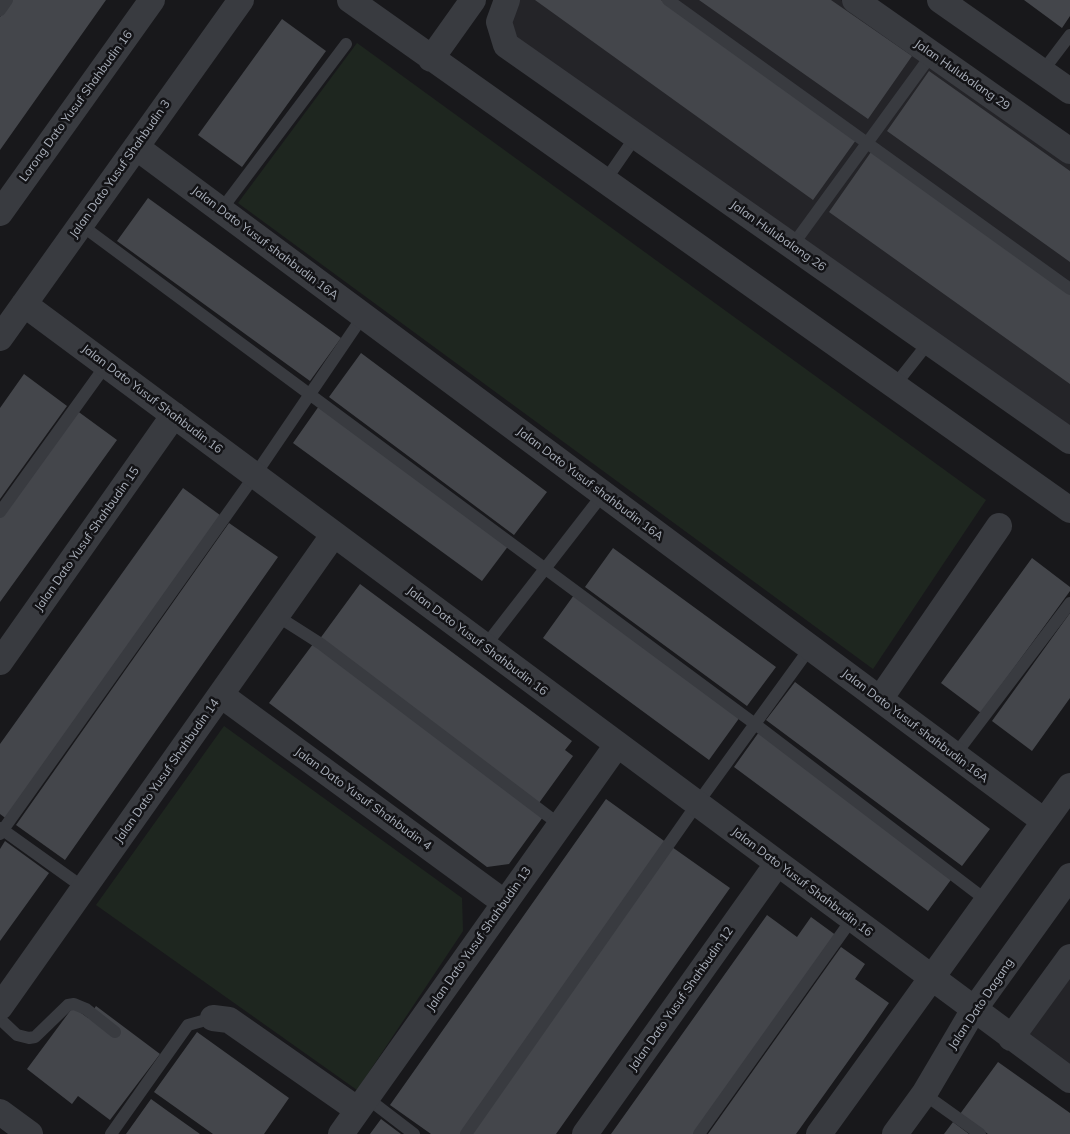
<!DOCTYPE html>
<style>
body{margin:0}
canvas{display:block;background:#18181b}
</style>
<canvas width="1070" height="1134"></canvas>
<script>
const c = document.querySelector('canvas').getContext('2d');
c.lineJoin = 'round';
function paint(path, color) {
  c.fillStyle = color;
  c.fill(path, 'evenodd');
}
function poly(rows) {
  const path = new Path2D();
  for (const r of rows) {
    path.moveTo(r[0], r[1]);
    for (let i = 2; i < r.length; i += 2) path.lineTo(r[i], r[i + 1]);
  }
  return path;
}
function stroke(path, color, width, dash) {
  c.strokeStyle = color;
  c.lineWidth = width;
  c.lineCap = dash ? 'butt' : 'round';
  c.setLineDash(dash || []);
  c.stroke(path);
}
function write(font, color, halo, rows, align = 'center') {
  c.font = font + ' Mulish,sans-serif';
  c.lineWidth = 5;
  c.setLineDash([]);
  c.textBaseline = 'middle';
  c.strokeStyle = halo;
  c.fillStyle = color;
  for (const [text, x, y, turn = 0] of rows) {
    c.save();
    c.translate(x, y);
    c.rotate((+turn || 0) * Math.PI / 180);
    c.textAlign = isNaN(turn) ? turn : align;
    if (halo) c.strokeText(text, 0, 0);
    c.fillText(text, 0, 0);
    c.restore();
  }
}
const built = poly([
 [515,0,841,0,1070,161,1070,430,514,41,508,22],
 [1070,972,1070,1069,1024,1036]
]);
const green = poly([
 [357,43,986,500,873,669,238,203],
 [224,726,462,898,463,931,357,1090,96,905]
]);
const building = poly([
 [12,0,106,0,0,150,0,17],
 [535,0,661,0,856,140,813,200],
 [699,0,831,0,912,56,868,119],
 [1024,0,1070,0,1070,16,1062,28],
 [282,19,326,51,242,167,198,135],
 [929,71,1070,171,1070,262,887,131],
 [871,152,1070,294,1070,384,829,212],
 [148,198,341,338,310,381,117,241],
 [361,353,547,492,514,535,329,397],
 [24,374,67,406,0,499,0,408],
 [319,406,509,545,482,581,293,443],
 [76,410,117,440,0,602,0,515],
 [183,488,224,518,8,820,0,814,0,744],
 [229,523,278,557,65,860,16,825],
 [613,548,776,667,747,706,585,587],
 [1032,558,1070,587,1070,591,981,713,941,683],
 [360,584,572,741,565,750,573,756,539,803,319,640],
 [574,595,740,717,709,760,543,638],
 [1070,613,1070,698,1032,751,992,721],
 [313,644,543,817,509,864,487,867,269,703],
 [795,682,990,829,962,866,766,720],
 [759,732,953,877,928,911,734,767],
 [606,799,667,843,461,1134,431,1134,390,1105],
 [5,841,49,873,0,941,0,849],
 [672,847,730,888,556,1134,469,1134],
 [767,915,797,937,811,917,837,936,696,1134,611,1134],
 [841,947,865,964,855,979,889,1003,864,1039,796,1134,708,1134],
 [96,1006,160,1054,110,1120,78,1096,72,1104,27,1069,73,1007,88,1018],
 [197,1032,289,1098,264,1134,213,1134,154,1092],
 [998,1062,1070,1113,1070,1134,988,1134,960,1114],
 [151,1099,169,1112,200,1134,126,1134],
 [381,1119,401,1134,370,1134],
 [953,1122,969,1134,944,1134]
]);
const lane = poly([
 [668,0,1070,289],
 [0,10,7,0],
 [1042,72,1070,35],
 [605,181,636,136],
 [221,210,346,44],
 [81,225,755,724,986,900],
 [792,246,932,54],
 [895,385,929,342],
 [0,512,106,365],
 [277,616,321,644,560,825],
 [485,646,603,494],
 [955,755,1070,603],
 [0,828,84,888],
 [0,834,255,475,363,316],
 [0,1019,17,1035,29,1038,35,1037,68,1005,74,1004,86,1009,115,1032],
 [924,1094,980,1134],
 [367,1098,414,1134],
 [111,1134,188,1025,213,1018],
 [466,1134,697,804,810,648],
 [699,1134,852,919]
]);
const street = poly([
 [350,0,1070,510],
 [507,0,499,22,506,45,1070,441],
 [855,0,1070,151],
 [940,0,1070,91],
 [431,59,473,0],
 [136,147,1044,821],
 [0,213,152,0],
 [24,304,1070,1080],
 [0,338,241,0],
 [0,662,174,415],
 [221,695,505,903],
 [880,699,999,526],
 [0,1007,334,534],
 [213,1018,229,1020,358,1110],
 [1011,1038,1070,957],
 [0,1112,30,1134],
 [341,1134,617,745],
 [585,1134,777,864],
 [819,1134,1070,786],
 [895,1134,924,1094,973,1011,1070,876]
]);
const streetNames = [
 ["Jalan Hulubalang 29",962,75,35],
 ["Lorong Dato Yusuf Shahbudin 16",76,106,-54],
 ["Jalan Dato Yusuf Shahbudin 3",120,169,-55],
 ["Jalan Hulubalang 26",778,236,35],
 ["Jalan Dato Yusuf shahbudin 16A",265,243,37],
 ["Jalan Dato Yusuf Shahbudin 16",152,399,37],
 ["Jalan Dato Yusuf shahbudin 16A",590,484,37],
 ["Jalan Dato Yusuf Shahbudin 15",87,539,-55],
 ["Jalan Dato Yusuf Shahbudin 16",477,641,37],
 ["Jalan Dato Yusuf shahbudin 16A",915,726,37],
 ["Jalan Dato Yusuf Shahbudin 14",167,771,-55],
 ["Jalan Dato Yusuf Shahbudin 4",363,799,36],
 ["Jalan Dato Yusuf Shahbudin 16",802,882,37],
 ["Jalan Dato Yusuf Shahbudin 13",479,939,-55],
 ["Jalan Dato Yusuf Shahbudin 12",681,999,-55],
 ["Jalan Dato Dagang",981,1004,-56]
];
paint(built, '#242428');
paint(green, '#1e261f');
paint(building, '#44464b');
stroke(lane, '#393b40', 12);
stroke(street, '#393b40', 26);
write('12px', '#aab0bb', '#131316', streetNames);
</script>
